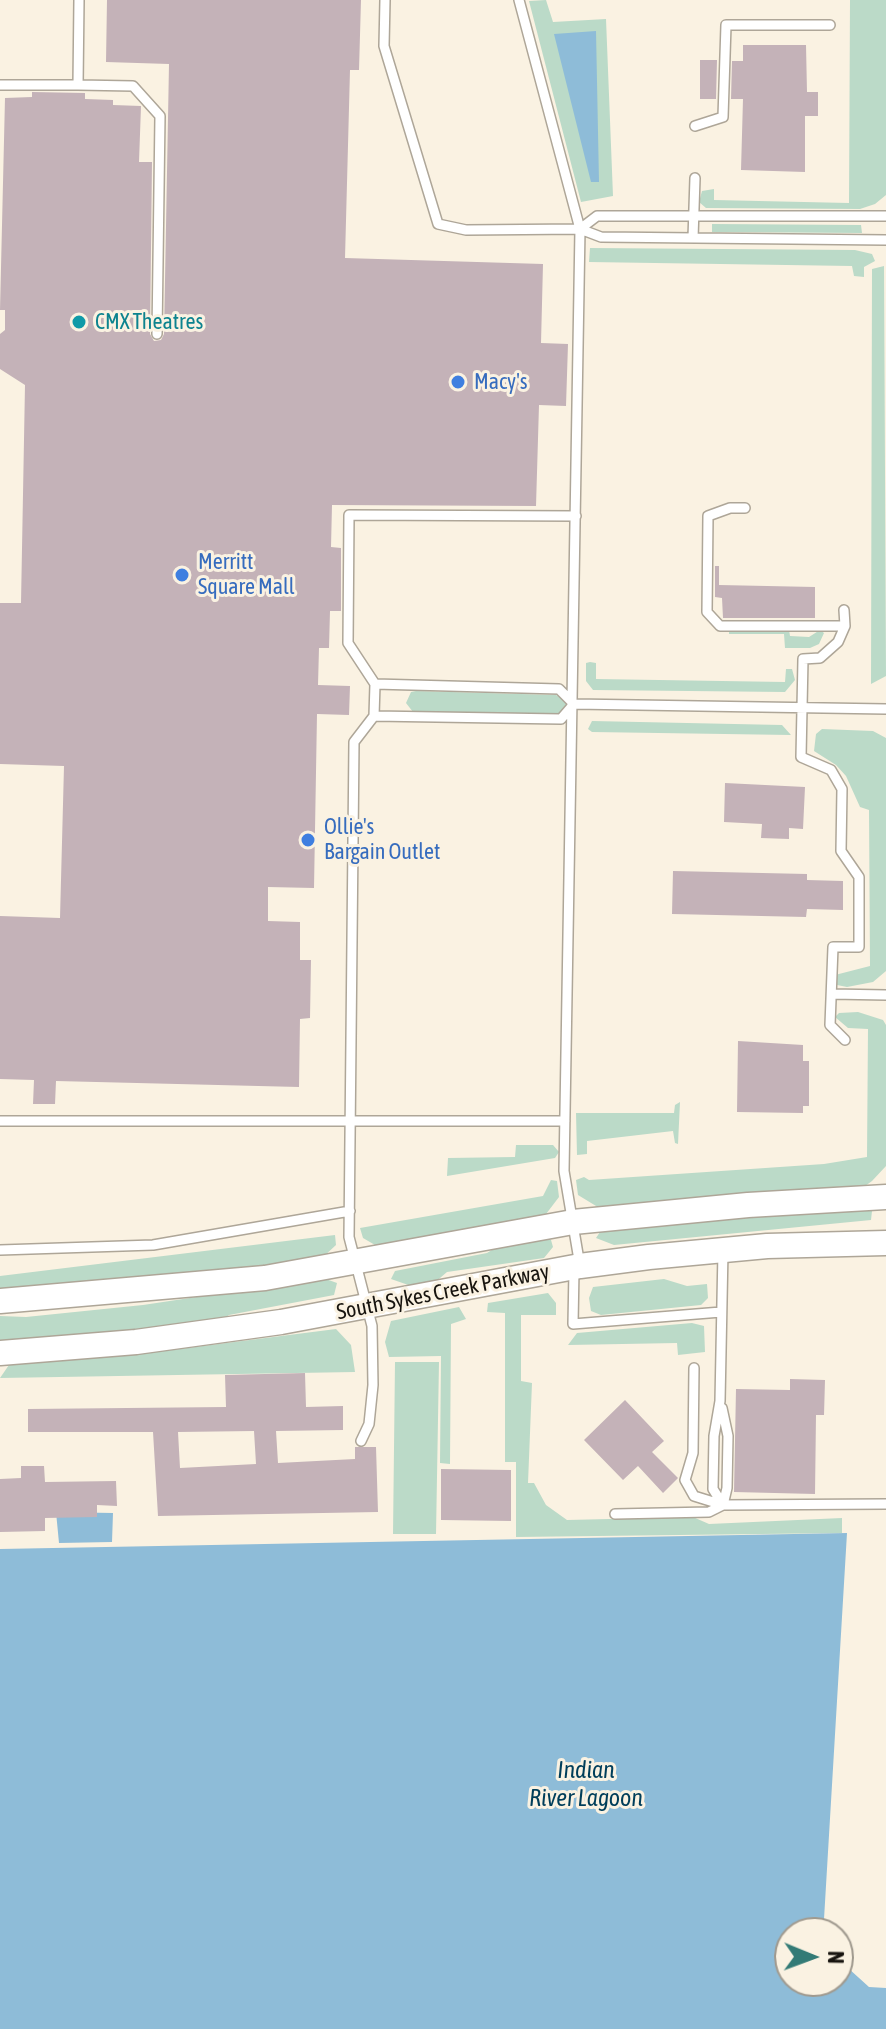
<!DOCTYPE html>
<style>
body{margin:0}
#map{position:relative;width:886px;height:2029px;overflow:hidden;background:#faf2e2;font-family:"Asap Condensed",sans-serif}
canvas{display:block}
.north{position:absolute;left:774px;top:1917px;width:80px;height:80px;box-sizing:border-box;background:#faf2e2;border:2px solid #9f998e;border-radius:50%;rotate:91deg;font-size:22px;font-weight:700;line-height:32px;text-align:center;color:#17140f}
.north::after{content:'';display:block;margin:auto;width:28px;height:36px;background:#337b76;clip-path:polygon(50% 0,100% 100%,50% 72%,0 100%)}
</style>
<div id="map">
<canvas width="886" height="2029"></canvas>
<div class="north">N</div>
</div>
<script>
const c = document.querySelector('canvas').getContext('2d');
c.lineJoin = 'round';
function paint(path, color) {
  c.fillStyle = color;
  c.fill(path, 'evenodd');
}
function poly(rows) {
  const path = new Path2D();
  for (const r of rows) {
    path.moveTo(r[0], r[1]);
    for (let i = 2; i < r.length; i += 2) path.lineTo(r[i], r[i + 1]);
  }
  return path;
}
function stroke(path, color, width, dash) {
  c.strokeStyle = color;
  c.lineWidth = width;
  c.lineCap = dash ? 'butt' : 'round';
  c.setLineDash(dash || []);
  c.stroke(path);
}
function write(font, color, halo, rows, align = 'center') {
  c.font = font + ' "Asap Condensed",sans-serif';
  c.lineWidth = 6;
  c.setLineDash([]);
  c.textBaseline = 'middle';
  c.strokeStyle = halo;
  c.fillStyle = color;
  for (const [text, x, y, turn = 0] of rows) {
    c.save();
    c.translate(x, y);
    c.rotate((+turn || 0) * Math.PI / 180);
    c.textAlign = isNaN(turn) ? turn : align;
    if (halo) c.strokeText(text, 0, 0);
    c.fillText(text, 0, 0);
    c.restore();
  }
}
const green = poly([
 [546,0,553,22,606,19,613,196,581,202,529,1],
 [850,0,886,0,886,195,875,204,860,209,706,208,699,202,702,191,714,189,714,200,849,203],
 [712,224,861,225,862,233,712,232],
 [590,248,855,250,872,254,875,261,864,267,864,277,854,276,852,266,589,262],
 [884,266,886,676,871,684,872,269],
 [729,628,789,630,790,636,809,637,820,630,824,633,819,644,810,648,785,648,784,634,729,634],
 [590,662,596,663,596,679,785,682,786,669,792,669,795,680,785,692,593,690,586,681,586,663],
 [416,691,556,695,566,701,566,707,563,713,554,715,413,712,406,703,411,692],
 [592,721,782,725,791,735,592,732,588,729],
 [822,729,873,731,886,738,886,971,873,982,847,987,837,985,835,975,870,966,869,810,860,807,846,776,836,765,814,751,816,734],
 [858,1012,883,1020,886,1025,886,1166,872,1181,861,1189,601,1209,578,1195,576,1180,584,1177,589,1180,824,1164,867,1157,868,1029,848,1028,835,1017,839,1013],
 [680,1102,678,1144,675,1143,673,1131,587,1141,587,1154,577,1155,576,1113,674,1113,675,1105],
 [516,1145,553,1145,559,1152,555,1158,447,1176,448,1158,515,1157],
 [551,1180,557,1181,559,1197,543,1218,375,1245,363,1238,360,1228,543,1196],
 [843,1210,872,1211,871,1220,614,1245,596,1238,602,1229,615,1225],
 [335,1235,336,1245,322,1258,254,1272,0,1292,0,1276],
 [544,1236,551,1240,553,1247,544,1258,447,1272,433,1284,417,1288,391,1279,395,1271,487,1253,506,1241],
 [323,1278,337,1283,334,1295,229,1315,218,1323,0,1343,0,1316,26,1317,143,1305],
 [664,1279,687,1286,707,1284,708,1298,701,1305,601,1315,591,1311,589,1298,593,1287],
 [548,1293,556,1303,556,1315,521,1315,521,1381,532,1383,528,1483,534,1483,546,1505,567,1520,693,1517,709,1524,842,1518,842,1533,516,1537,516,1462,505,1462,505,1313,487,1312,488,1303],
 [459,1307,466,1319,451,1324,450,1464,440,1463,441,1356,389,1357,385,1342,391,1321],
 [692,1323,704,1326,705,1352,678,1355,677,1343,568,1345,577,1333],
 [336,1329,351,1345,355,1372,0,1378,11,1362,140,1354],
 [395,1362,439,1362,436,1534,393,1534]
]);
const water = poly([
 [596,31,599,182,591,182,554,34],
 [56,1512,113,1513,112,1542,59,1543],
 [847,1533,824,1919,831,1933,790,1933,790,1981,838,1981,838,1947,848,1968,869,1987,886,1988,886,2029,0,2029,0,1549]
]);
const building = poly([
 [107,0,361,0,359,70,350,70,345,258,543,264,541,343,568,344,566,406,539,405,536,506,332,505,331,547,341,548,341,611,330,611,329,648,319,648,318,685,350,686,349,715,317,714,314,888,268,887,268,921,300,922,300,960,311,960,310,1018,300,1019,299,1087,56,1081,55,1104,33,1104,34,1080,0,1079,0,916,60,918,64,766,0,764,0,603,21,603,25,385,0,369,0,334,5,330,5,310,0,310,5,98,32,97,32,92,85,93,85,99,113,100,113,105,141,106,139,162,152,162,150,334,154,341,161,340,164,334,169,64,106,62],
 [743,45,806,45,807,92,818,92,818,116,805,116,805,172,741,170,743,99,731,99,732,61,743,61],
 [700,60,717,60,716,99,700,99],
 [715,566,719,566,719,585,815,587,815,618,723,618,722,598,715,597],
 [725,783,805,787,803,829,789,828,789,839,761,838,762,824,724,822],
 [673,871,807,874,807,880,843,881,843,910,807,909,806,917,672,914],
 [738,1041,803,1045,803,1061,809,1061,809,1106,803,1106,803,1113,737,1112],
 [305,1373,306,1407,343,1406,343,1430,276,1431,278,1463,355,1459,355,1447,376,1447,378,1512,158,1516,153,1432,28,1432,28,1409,226,1407,225,1375],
 [254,1431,256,1464,180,1468,178,1432],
 [790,1379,825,1380,824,1415,816,1415,815,1494,734,1492,736,1389,790,1390],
 [625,1400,664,1441,652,1452,678,1478,663,1493,638,1466,623,1480,584,1440],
 [21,1466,44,1466,45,1482,116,1481,117,1506,97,1505,97,1517,45,1518,45,1531,0,1532,0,1479,21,1478],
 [441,1469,511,1470,511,1521,441,1520]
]);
const lane = poly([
 [385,0,384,46,438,224,466,230,580,229,601,237,886,240],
 [519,0,580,229,564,1171,580,1266],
 [0,85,78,85,79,0],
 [78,85,133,86,160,116,157,334],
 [695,126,723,117,726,25,830,25],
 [580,229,597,216,886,216],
 [693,238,695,178],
 [745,508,730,508,708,516,707,612,720,626,845,626],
 [844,610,845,626,838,642,820,658,803,659,801,757,831,770,842,789,841,851,859,877,859,947,833,947,830,1025,845,1040],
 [375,684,559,689,574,704,886,709],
 [374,716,561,719,574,704],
 [832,994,886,995],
 [0,1121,565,1121],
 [0,1250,153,1245,350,1211],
 [574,1270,573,1324,721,1312],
 [694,1368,693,1453,685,1480,694,1496,723,1505,886,1504],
 [361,1441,369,1424,373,1385,372,1326,349,1237,354,742,374,716,375,684,348,643,349,515,576,516],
 [723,1505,713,1489,714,1436,720,1401,723,1251],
 [615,1514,709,1512,723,1505,727,1488,728,1436,722,1408]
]);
const secondary = poly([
 [0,1301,265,1278,573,1222,748,1205,886,1197],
 [0,1353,136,1342,281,1322,580,1266,649,1257,767,1246,886,1243]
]);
const markers = [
 [79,322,8,"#0f9aa8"],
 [458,382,8,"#3f7fe0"],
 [182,575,8,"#3f7fe0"],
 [308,840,8,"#3f7fe0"]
];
const cultureNames = [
 ["CMX Theatres",95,322]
];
const shopNames = [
 ["Macy's",474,382],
 ["Merritt",198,562],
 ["Square Mall",198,587],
 ["Ollie's",324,827],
 ["Bargain Outlet",324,852]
];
const streetNames = [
 ["South Sykes Creek Parkway",443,1292,-11]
];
const waterNames = [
 ["Indian",586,1770],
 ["River Lagoon",586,1798]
];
paint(green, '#bbdac8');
paint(water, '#8ebcd8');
paint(building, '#c4b2b8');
stroke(lane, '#aea698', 12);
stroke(secondary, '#aea698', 27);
stroke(lane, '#fff', 9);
stroke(secondary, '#fff', 24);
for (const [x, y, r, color] of markers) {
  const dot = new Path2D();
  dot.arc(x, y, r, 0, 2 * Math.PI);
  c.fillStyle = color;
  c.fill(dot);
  stroke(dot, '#faf2e2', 3);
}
write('22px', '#0d838f', '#faf2e2', cultureNames, 'left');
write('22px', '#366cbe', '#faf2e2', shopNames, 'left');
write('22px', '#17140f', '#faf2e2', streetNames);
write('italic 24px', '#003e5a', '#faf2e2', waterNames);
</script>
